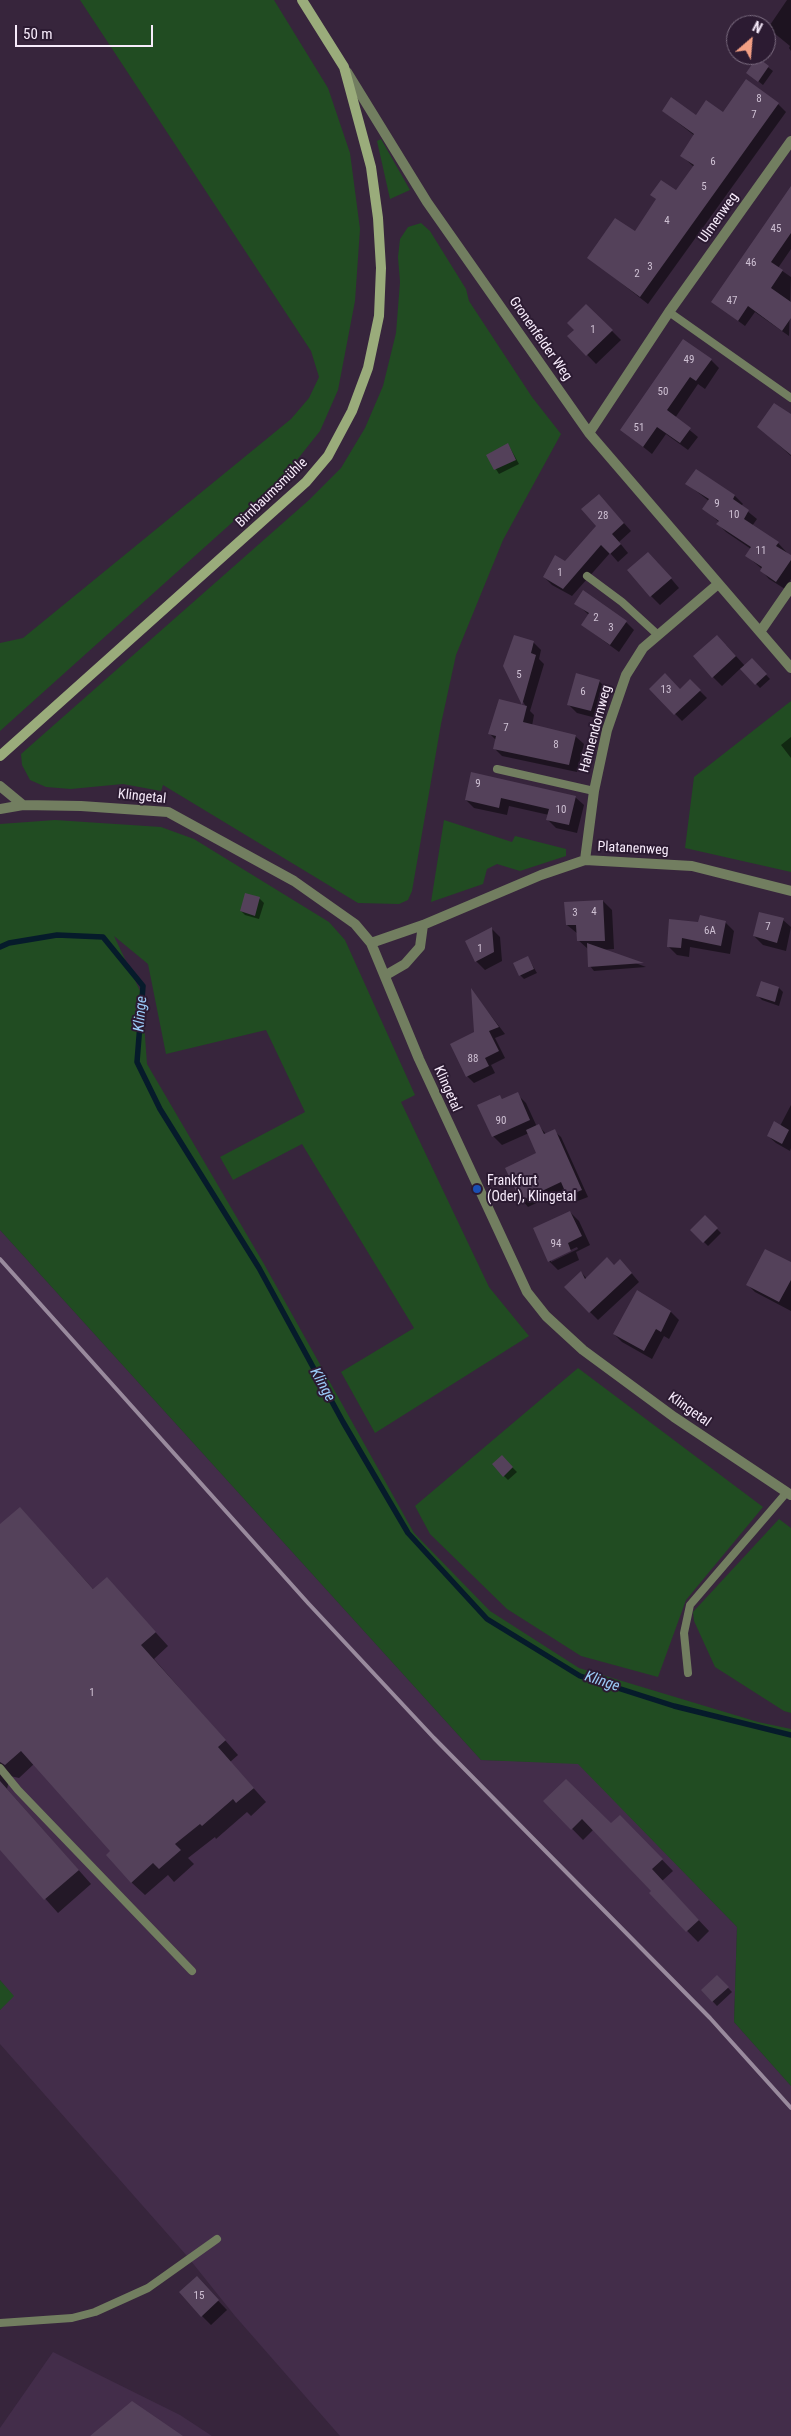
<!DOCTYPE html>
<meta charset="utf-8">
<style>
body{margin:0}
#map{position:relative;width:791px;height:2436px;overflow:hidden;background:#37253c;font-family:"Roboto Condensed",sans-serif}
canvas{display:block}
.north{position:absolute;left:726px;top:15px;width:50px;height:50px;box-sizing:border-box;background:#2c1b32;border:1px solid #7d6e82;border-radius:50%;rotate:27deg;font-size:14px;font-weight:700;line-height:20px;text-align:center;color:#f7ebfb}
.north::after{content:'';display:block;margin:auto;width:18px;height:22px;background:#f39f84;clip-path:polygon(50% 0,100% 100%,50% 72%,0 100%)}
.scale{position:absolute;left:15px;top:25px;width:138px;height:22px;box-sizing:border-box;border:2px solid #f7ebfb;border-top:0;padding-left:6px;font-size:15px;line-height:18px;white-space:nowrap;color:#f7ebfb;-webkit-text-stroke:4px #2c1b32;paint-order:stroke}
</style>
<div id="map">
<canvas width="791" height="2436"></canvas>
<div class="north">N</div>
<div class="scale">50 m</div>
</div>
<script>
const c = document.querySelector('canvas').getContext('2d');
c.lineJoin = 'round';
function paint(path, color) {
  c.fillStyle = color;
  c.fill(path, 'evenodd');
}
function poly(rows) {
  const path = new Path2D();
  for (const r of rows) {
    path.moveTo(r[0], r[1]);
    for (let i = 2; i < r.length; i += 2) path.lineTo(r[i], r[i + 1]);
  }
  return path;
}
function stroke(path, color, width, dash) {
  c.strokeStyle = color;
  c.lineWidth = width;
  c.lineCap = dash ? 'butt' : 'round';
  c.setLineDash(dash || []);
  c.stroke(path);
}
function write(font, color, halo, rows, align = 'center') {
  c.font = font + ' "Roboto Condensed",sans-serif';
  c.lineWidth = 4;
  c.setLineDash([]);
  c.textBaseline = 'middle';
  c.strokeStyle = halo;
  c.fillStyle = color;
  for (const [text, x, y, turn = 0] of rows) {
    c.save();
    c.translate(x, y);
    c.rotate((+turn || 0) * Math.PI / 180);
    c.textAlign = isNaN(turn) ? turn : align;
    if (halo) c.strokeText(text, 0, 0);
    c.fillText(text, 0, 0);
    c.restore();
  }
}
const built = poly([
 [0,1230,481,1760,578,1763,737,1927,734,2022,791,2086,791,2436,340,2436,235,2316,187,2256,0,2044,0,2010,13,1996,0,1980],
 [53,2352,180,2415,212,2436,0,2436,0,2428]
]);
const green = poly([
 [80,0,274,0,328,88,350,153,360,229,355,301,338,390,320,431,285,475,0,731,0,643,23,638,291,419,309,398,319,377,311,351],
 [381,139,410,190,390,199,377,141],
 [421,223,430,231,466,289,469,301,532,397,561,434,503,540,456,655,441,724,412,891,408,900,399,904,358,903,163,785,161,791,123,784,71,789,46,787,30,780,22,765,21,754,309,500,341,468,365,428,383,386,396,333,400,282,398,257,400,239,408,227],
 [791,701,791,872,685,848,694,777],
 [55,820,161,827,194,839,329,922,345,940,415,1095,401,1102,489,1287,529,1336,375,1433,341,1372,414,1328,302,1144,233,1180,220,1157,305,1112,266,1030,166,1054,148,964,114,936,142,995,147,1064,264,1264,414,1533,490,1611,579,1668,758,1722,791,1729,791,2086,734,2022,737,1927,578,1764,481,1760,0,1230,0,824],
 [444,820,512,842,515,836,566,849,566,856,520,871,497,864,487,869,483,884,431,902],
 [578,1368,763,1507,686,1600,658,1677,581,1656,507,1609,430,1534,415,1506],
 [779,1519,791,1528,791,1713,784,1711,715,1667,694,1621,693,1612],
 [0,1980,14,1996,0,2010]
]);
const shadow = poly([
 [787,0,791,0,791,51,789,48,790,46,768,28],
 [757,59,773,71,763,85,748,73],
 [778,104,786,112,648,304,589,258,635,233,677,192,694,167,681,155,695,136,663,111,696,116,723,114],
 [791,190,791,249,778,268,791,277,789,336,755,312,745,326,713,302],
 [586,305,621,340,596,364,569,336,576,330],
 [711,360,719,368,705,389,698,384,675,418,698,437,688,450,666,434,652,454,622,430],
 [791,416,791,456,759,427],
 [508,444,519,464,499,474,487,455],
 [696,470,735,496,743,504,741,506,757,519,752,526,778,543,791,557,791,579,785,589,769,579,761,570,762,569,747,556,751,549,726,532,718,524,719,522,704,509,709,501,687,484],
 [607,504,631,531,619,542,628,553,618,562,610,553,572,596,552,585,544,577,565,562,598,526],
 [657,562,679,588,660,605,651,596],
 [576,603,626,622,634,630,619,652,582,625,589,615],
 [533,642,541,650,539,659,544,664,530,711,534,715,532,726,575,736,584,744,577,772,502,756,494,748,496,740,490,734,526,707,504,666],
 [726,645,745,666,752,660,770,679,760,688,741,668,722,686,713,677],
 [599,681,608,690,600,719,577,713,568,704],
 [690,681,707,698,682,721,651,689,680,690],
 [791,737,791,758,781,745],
 [472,774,575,797,584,805,577,833,556,828,548,820,549,815,509,806,507,815,474,808,466,800],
 [246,895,260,899,264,903,259,919,245,915,241,911],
 [603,901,612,910,614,949,601,950,646,967,594,971,590,966,588,949,578,940,578,934,567,925],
 [783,920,791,927,786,951,763,945,754,936],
 [725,922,734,931,730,954,690,947,689,957,677,955,668,946,699,924],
 [491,928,500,937,502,961,485,970,476,961],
 [528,958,537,973,524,979,520,975],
 [779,988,783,992,779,1006,762,1000,758,996],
 [472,991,505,1034,495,1038,505,1058,491,1065,495,1073,474,1083,467,1076,476,1033],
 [517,1094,526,1103,537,1127,539,1126,546,1134,554,1131,561,1137,588,1197,575,1202,566,1189,528,1207,522,1200,538,1154,529,1133,502,1145,493,1136,479,1106,500,1096,503,1100],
 [791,1105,791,1148,790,1151,776,1143,768,1136,780,1126],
 [570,1212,579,1221,590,1245,576,1252,579,1260,558,1270,549,1261],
 [577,1247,578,1249,551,1262,551,1259],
 [705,1217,721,1233,708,1246,692,1230],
 [791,1264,791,1311,755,1292,748,1285],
 [614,1266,628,1269,639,1282,598,1320,565,1287,581,1272,587,1279],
 [637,1291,671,1312,679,1320,669,1339,664,1336,652,1359,622,1342,614,1334],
 [502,1457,517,1472,508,1480,504,1476],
 [20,1508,94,1590,107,1579,168,1646,154,1659,238,1755,230,1762,266,1802,251,1816,247,1812,216,1839,215,1837,188,1858,194,1864,174,1882,168,1875,145,1895,131,1882,112,1851,34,1764,19,1778,10,1776,7,1789,91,1884,58,1913,0,1848,0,1526],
 [545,1801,611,1825,620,1816,673,1871,662,1881,709,1931,698,1942,650,1893,652,1891,593,1830,583,1840],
 [717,1976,732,1992,717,2006,702,1990],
 [205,2287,227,2310,211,2325,202,2316]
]);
const stream = poly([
 [0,947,9,943,57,935,103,937,143,986,137,1062,160,1109,259,1268,343,1422,408,1533,487,1619,580,1676,674,1706,791,1735]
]);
const building = poly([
 [757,57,769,66,758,82,746,73],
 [746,79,779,103,640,297,587,258,615,218,635,231,656,199,650,195,661,180,676,190,694,165,680,156,694,134,662,111,671,97,696,115,706,100,723,112],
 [791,186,791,233,771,262,783,270,771,288,791,302,791,318,782,331,748,306,738,321,711,302],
 [586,304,613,330,586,356,567,336,574,330,567,323],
 [683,339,712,359,696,381,690,377,667,410,691,428,680,443,657,427,643,447,620,430],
 [774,403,791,414,791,455,757,427],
 [508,443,516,460,494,470,486,455],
 [696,469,735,495,733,499,749,510,744,519,779,542,776,546,791,555,791,560,776,582,760,571,762,567,745,556,751,547,716,524,719,521,702,509,709,499,685,484],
 [599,494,624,523,612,534,621,544,610,554,601,545,563,589,543,577,555,555,565,561,596,526,581,509],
 [648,552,672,578,650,597,627,570],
 [583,590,627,621,610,645,581,625,589,613,574,604],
 [514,635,534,641,531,653,536,655,522,705,503,666],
 [717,635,736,656,712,678,693,656],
 [752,658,767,674,755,685,740,669],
 [576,673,600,680,591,711,567,705],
 [665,673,680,689,690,679,701,690,674,715,649,689],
 [499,699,527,706,523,722,576,735,569,765,493,749,496,736,488,734],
 [471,772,576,796,569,825,546,820,549,809,501,798,499,808,465,800],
 [245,893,260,897,255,916,240,911],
 [603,900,605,941,577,941,576,925,566,925,564,902],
 [759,912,784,918,777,943,753,936],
 [700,915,726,921,721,946,682,938,681,948,667,947,669,919,698,922],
 [492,927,494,952,475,962,465,941],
 [587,943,644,963,588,967],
 [528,956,534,969,519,976,513,963],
 [761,981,779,987,775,1002,756,996],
 [471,988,499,1027,489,1031,499,1051,485,1058,489,1066,466,1077,450,1044,474,1032],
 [518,1092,530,1120,492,1137,477,1105,500,1095,502,1099],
 [774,1121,789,1130,782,1144,767,1136],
 [539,1124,544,1134,555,1129,582,1190,567,1196,561,1182,521,1201,505,1168,536,1153,526,1130],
 [570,1211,582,1236,568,1243,571,1251,548,1262,533,1228],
 [705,1215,718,1228,703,1243,690,1230],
 [765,1249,791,1262,791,1280,779,1302,746,1285],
 [607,1257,614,1265,620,1259,632,1273,589,1313,564,1287,581,1271,585,1279],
 [637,1290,671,1311,661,1332,656,1329,644,1351,613,1334],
 [502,1455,513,1467,503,1477,492,1464],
 [20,1507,93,1589,107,1577,156,1632,141,1645,226,1740,218,1747,254,1788,236,1803,233,1799,202,1826,200,1824,175,1844,181,1850,159,1869,153,1863,131,1883,106,1855,110,1851,21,1751,5,1765,0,1762,0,1524],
 [566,1779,611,1823,620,1815,663,1859,652,1869,699,1920,686,1932,649,1893,651,1891,582,1819,571,1830,543,1801],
 [0,1781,79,1870,44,1900,0,1850],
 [717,1975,729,1987,712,2002,701,1990],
 [197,2276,219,2300,201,2317,179,2292],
 [132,2401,183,2436,90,2436]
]);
const lane = poly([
 [669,312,791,398],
 [587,576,622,602,658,635],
 [497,769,594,791],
 [688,1673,684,1633,690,1605,787,1492],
 [0,1768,18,1790,192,1971],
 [0,2323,72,2318,95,2312,148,2288,217,2239]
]);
const street = poly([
 [347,72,427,202,589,433,791,668],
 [589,433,669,312,791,141],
 [760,632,791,587],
 [0,786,23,805],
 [0,809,23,805,81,806,168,812,294,881,355,924,371,943,419,1059,527,1292,546,1316,583,1350,674,1417,791,1495],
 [585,860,594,791,607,730,626,675,643,648,718,584],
 [371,943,423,925,541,875,585,860,692,866,791,891],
 [386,975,405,964,420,947,423,925]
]);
const secondary = poly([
 [0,756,306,482,328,456,352,411,368,368,379,316,381,268,378,218,371,167,344,67,302,0]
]);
const rail = poly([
 [0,1259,308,1603,434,1738,710,2018,791,2108]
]);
const markers = [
 [477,1189,5,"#1a4fb4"]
];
const numberNames = [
 ["8",759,99],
 ["7",754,115],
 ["6",713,162],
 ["5",704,187],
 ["4",667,221],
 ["45",776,229],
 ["46",751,263],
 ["3",650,267],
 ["2",637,274],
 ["47",732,301],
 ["1",593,330],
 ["49",689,360],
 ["50",663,392],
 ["51",639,428],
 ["9",717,504],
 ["10",734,515],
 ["28",603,516],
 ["11",761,551],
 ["1",560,573],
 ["2",596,618],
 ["3",611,628],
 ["5",519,675],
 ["13",666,690],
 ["6",583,692],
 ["7",506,728],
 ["8",556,745],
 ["9",478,784],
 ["10",561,810],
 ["4",594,912],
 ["3",575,913],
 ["7",768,927],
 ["6A",710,931],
 ["1",480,949],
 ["88",473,1059],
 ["90",501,1121],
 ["94",556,1244],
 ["1",92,1693],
 ["15",199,2296]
];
const streetNames = [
 ["Ulmenweg",719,218,-55],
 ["Gronenfelder Weg",540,339,55],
 ["Birnbaumsmühle",272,493,-44],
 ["Hahnendornweg",596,729,-75],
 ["Klingetal",142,797,6],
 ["Platanenweg",633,849,3],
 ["Klingetal",447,1089,66],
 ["Klingetal",689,1410,35]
];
const poiNames = [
 ["Frankfurt",487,1181],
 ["(Oder), Klingetal",487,1197]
];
const waterNames = [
 ["Klinge",141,1014,-85],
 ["Klinge",322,1385,61],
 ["Klinge",602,1682,18]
];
paint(built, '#432d4a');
paint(green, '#214c22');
paint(shadow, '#0007');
stroke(stream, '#061b2b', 5.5);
paint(building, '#54415a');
stroke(lane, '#727e60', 8);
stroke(street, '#727e60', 10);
stroke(secondary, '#9aac7b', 10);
stroke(rail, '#998a9d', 4);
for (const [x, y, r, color] of markers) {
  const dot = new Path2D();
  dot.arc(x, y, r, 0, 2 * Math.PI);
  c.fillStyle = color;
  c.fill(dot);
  stroke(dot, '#2c1b32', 2);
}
write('11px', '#cec0d3', null, numberNames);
write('14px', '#f7ebfb', '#2c1b32', streetNames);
write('14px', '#f7ebfb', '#2c1b32', poiNames, 'left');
write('italic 15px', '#9bccf8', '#2c1b32', waterNames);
</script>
